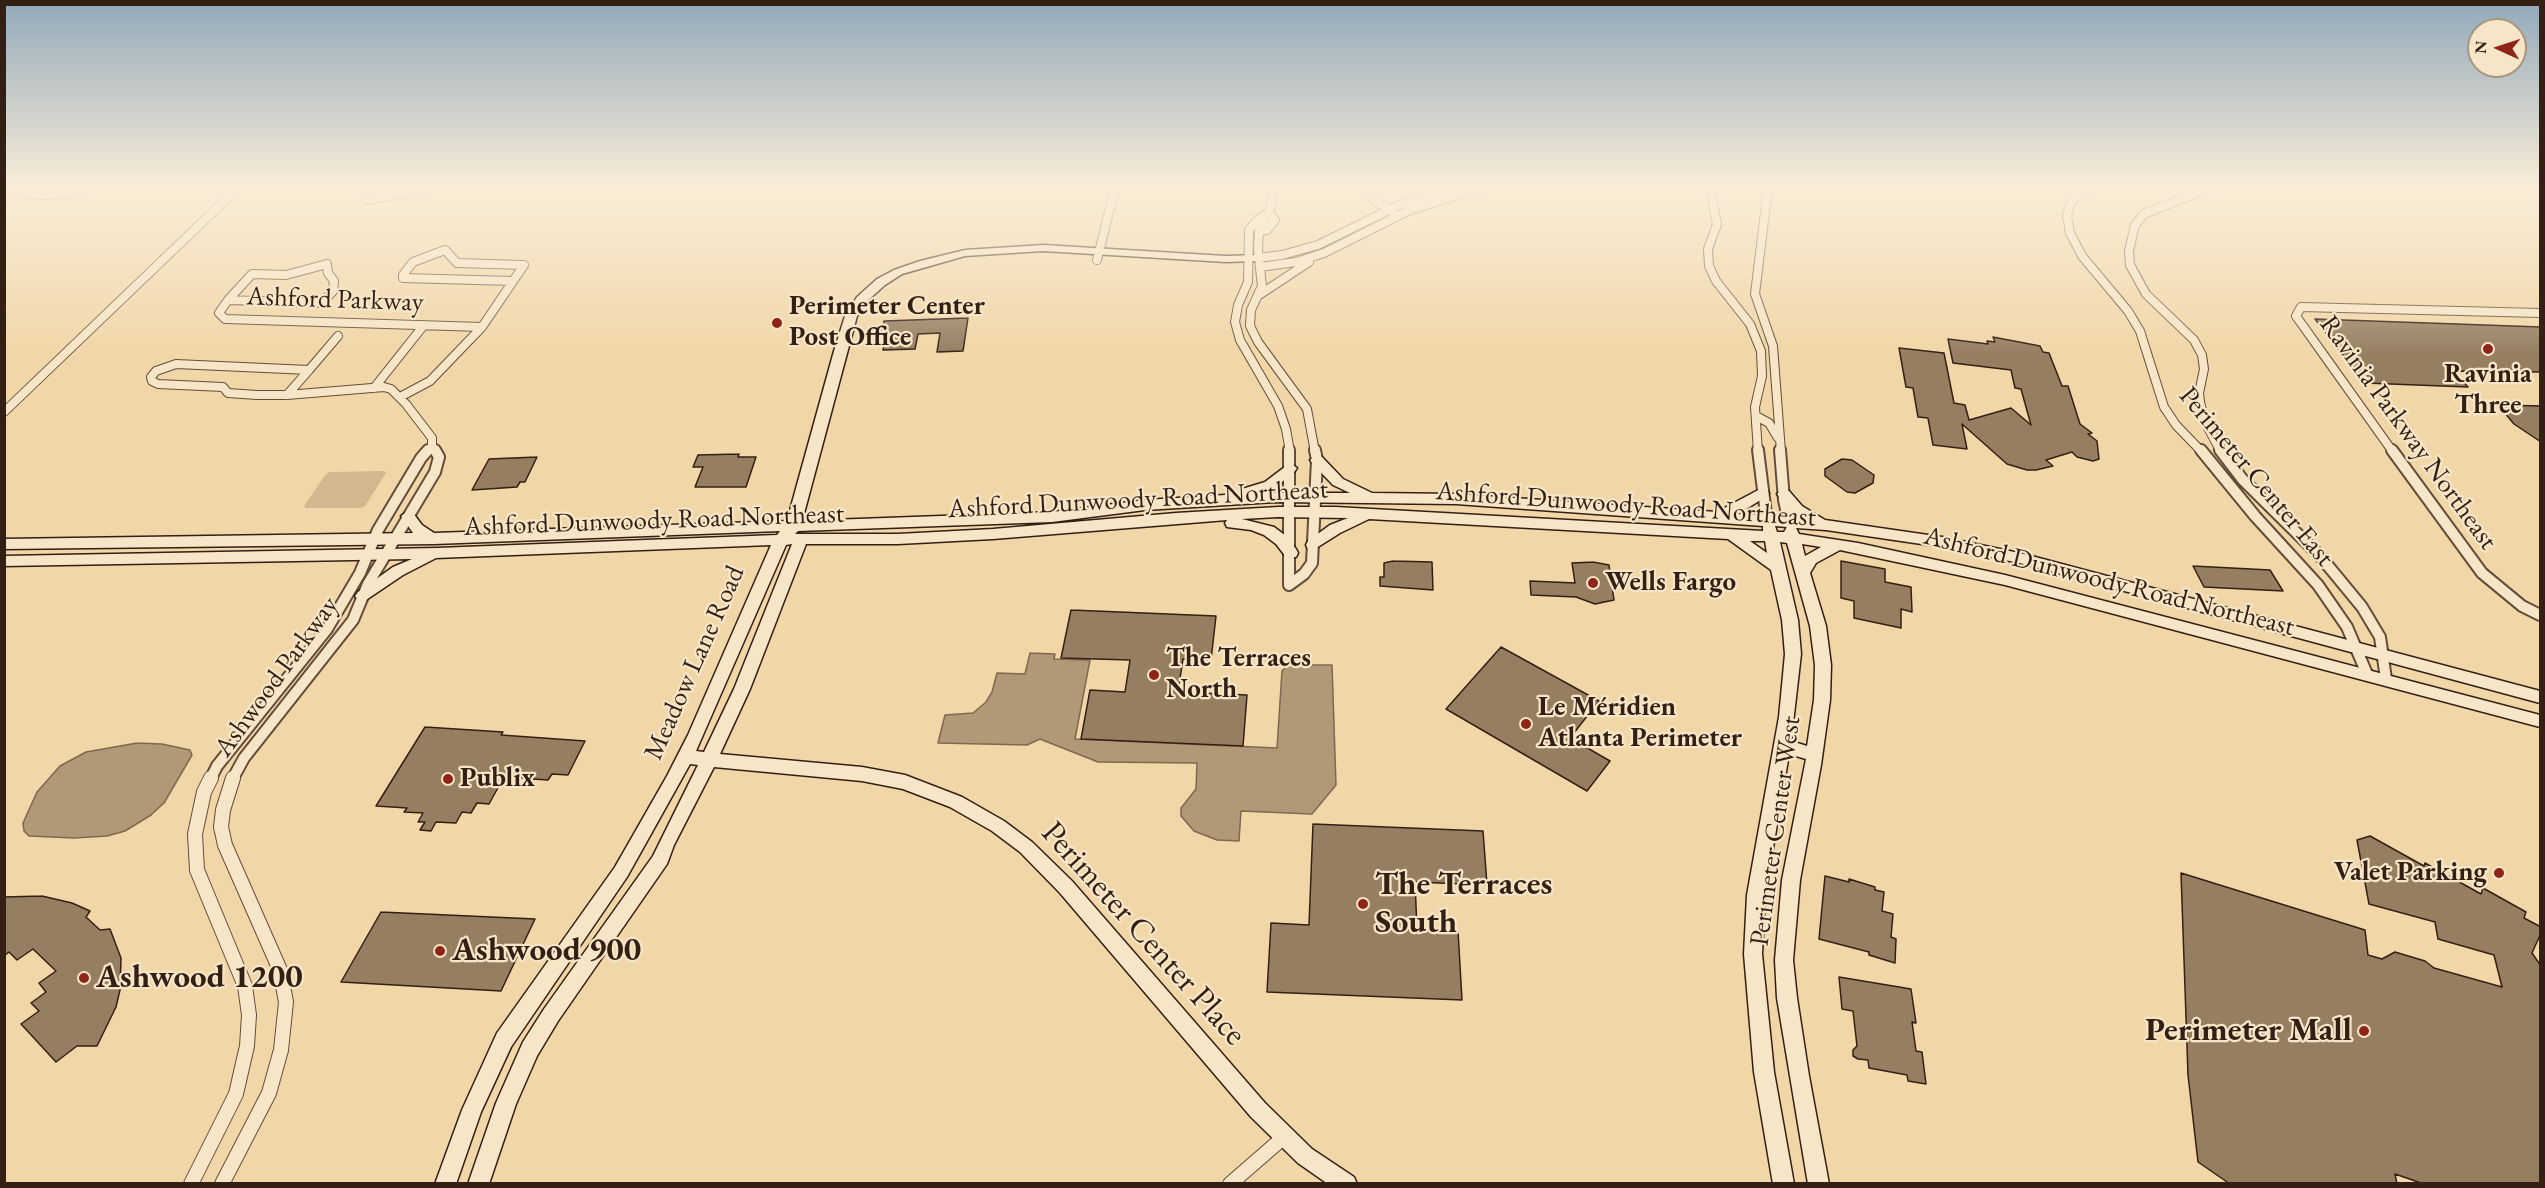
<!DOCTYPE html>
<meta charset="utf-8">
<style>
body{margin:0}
#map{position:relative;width:2545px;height:1188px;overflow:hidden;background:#f1d7a8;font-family:"EB Garamond",serif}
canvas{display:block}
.frame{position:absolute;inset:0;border:6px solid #341f15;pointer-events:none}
.north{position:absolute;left:2467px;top:18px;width:60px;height:60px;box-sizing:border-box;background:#f6e5c6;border:2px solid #a8967f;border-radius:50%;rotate:273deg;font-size:16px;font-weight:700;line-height:24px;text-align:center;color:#341f15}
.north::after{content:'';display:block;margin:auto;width:21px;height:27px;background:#8f2418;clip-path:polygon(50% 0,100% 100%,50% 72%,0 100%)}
</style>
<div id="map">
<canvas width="2545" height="1188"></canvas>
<div class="frame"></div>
<div class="north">N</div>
</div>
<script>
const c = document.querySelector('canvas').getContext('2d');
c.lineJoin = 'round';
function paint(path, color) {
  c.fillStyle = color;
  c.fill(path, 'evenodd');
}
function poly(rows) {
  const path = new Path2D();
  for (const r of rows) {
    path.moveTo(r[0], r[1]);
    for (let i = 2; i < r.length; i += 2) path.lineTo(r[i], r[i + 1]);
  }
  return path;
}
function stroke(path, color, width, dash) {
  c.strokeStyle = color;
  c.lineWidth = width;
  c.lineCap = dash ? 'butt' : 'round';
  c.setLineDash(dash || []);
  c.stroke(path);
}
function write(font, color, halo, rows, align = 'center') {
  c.font = font + ' "EB Garamond",serif';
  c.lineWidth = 4.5;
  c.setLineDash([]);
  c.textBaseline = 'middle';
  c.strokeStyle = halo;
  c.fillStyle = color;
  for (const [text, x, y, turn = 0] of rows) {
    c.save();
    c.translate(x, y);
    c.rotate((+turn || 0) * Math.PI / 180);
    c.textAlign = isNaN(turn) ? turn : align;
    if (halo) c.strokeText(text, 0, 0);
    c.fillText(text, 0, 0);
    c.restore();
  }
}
const green = poly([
 [384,471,386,473,365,506,361,508,306,508,304,506,326,474,330,472]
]);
const water = poly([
 [1030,653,1055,654,1054,659,1090,660,1075,739,1277,748,1282,671,1288,665,1332,665,1336,785,1312,814,1241,811,1239,841,1217,840,1194,831,1181,816,1181,808,1196,789,1197,763,1098,762,1040,739,1027,745,938,743,945,715,973,713,986,702,992,692,997,673,1025,674,1030,653],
 [137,743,162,744,190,750,192,755,164,803,151,815,125,831,107,836,74,838,29,836,24,831,23,823,37,792,60,766,86,752,137,743]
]);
const building = poly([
 [968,318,963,351,937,352,940,333,918,334,915,349,883,350,887,331,882,331,884,321,968,318],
 [2315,319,2541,327,2541,372,2454,371,2468,387,2365,383,2315,319],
 [1993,337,2040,346,2043,352,2049,353,2062,386,2068,386,2080,424,2092,433,2088,434,2097,441,2099,459,2093,461,2077,457,2072,452,2046,460,2053,466,2036,470,2027,470,2007,464,1962,424,1967,449,1933,445,1928,418,1918,417,1913,388,1906,387,1899,348,1944,353,1954,403,1965,405,1969,420,2011,408,2031,425,2021,389,2015,388,2011,370,1953,363,1948,339,1988,344,1987,341,1995,342,1993,337],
 [2498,405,2541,406,2541,442,2514,424,2498,405],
 [739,454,738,457,756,457,746,487,695,487,703,467,693,467,698,455,739,454],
 [537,457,525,482,520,482,517,487,472,490,489,459,537,457],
 [1842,459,1852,460,1874,475,1873,483,1855,493,1847,492,1825,476,1825,469,1842,459],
 [1393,561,1432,562,1433,590,1380,586,1380,577,1384,577,1384,563,1393,561],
 [1841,561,1885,569,1885,582,1911,587,1912,612,1901,609,1901,628,1854,618,1854,601,1841,598,1841,561],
 [1593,562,1609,565,1614,600,1595,604,1576,597,1531,595,1530,581,1575,583,1572,563,1593,562],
 [2193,566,2270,570,2283,591,2204,587,2193,566],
 [1071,610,1216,616,1211,660,1183,659,1178,692,1247,695,1243,746,1081,739,1090,690,1125,692,1130,660,1061,658,1071,610],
 [1501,647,1599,701,1570,738,1610,761,1587,791,1446,709,1501,647],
 [425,727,503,732,501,735,585,741,568,775,552,774,548,780,504,777,489,804,477,803,471,813,462,812,456,823,436,822,431,831,420,830,425,822,418,822,423,813,404,812,407,808,376,806,425,727],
 [1313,824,1483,831,1487,885,1415,882,1417,929,1458,931,1462,1000,1267,992,1271,923,1309,925,1313,824],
 [2370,836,2424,866,2425,863,2481,894,2483,888,2526,912,2524,918,2541,927,2541,933,2532,953,2541,966,2541,1184,2424,1184,2395,1174,2397,1184,2230,1184,2198,1162,2188,1075,2181,873,2365,930,2368,955,2382,959,2395,952,2425,961,2434,968,2502,987,2494,955,2438,939,2435,922,2369,904,2357,840,2370,836],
 [1825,876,1849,882,1849,879,1875,887,1875,890,1884,892,1882,911,1893,914,1891,937,1896,939,1895,963,1869,955,1869,952,1819,939,1825,876],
 [42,896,72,903,90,911,86,917,100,930,110,929,121,958,120,990,116,1007,97,1046,77,1046,56,1062,21,1024,39,1011,31,1003,46,992,39,983,56,971,33,949,17,960,9,952,4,956,4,897,42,896],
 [381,912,535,919,501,991,341,982,381,912],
 [1839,977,1911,989,1916,1023,1912,1022,1916,1051,1922,1052,1926,1084,1908,1081,1907,1075,1869,1068,1868,1060,1858,1059,1853,1056,1853,1050,1857,1046,1853,1011,1842,1009,1839,977]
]);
const streetFar2 = poly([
 [14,188,30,194,46,195,71,193,87,188],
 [1272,188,1271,206,1259,231,1258,250,1262,286,1251,310,1250,326,1258,342,1307,409,1315,452],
 [1369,188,1374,200,1393,212],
 [1713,188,1712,198,1717,224,1708,249,1709,266,1716,281,1750,324,1761,351,1762,376,1755,407,1758,452],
 [1768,188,1755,294,1773,346,1781,452],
 [2089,188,2078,194,2070,205,2067,216,2070,233,2082,256,2128,311,2140,331,2164,407,2176,425,2202,452],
 [2209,188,2144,214,2135,225,2129,251,2130,265,2146,294,2194,340,2202,355,2204,369,2199,393,2200,402,2205,422,2221,452],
 [367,200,426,188],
 [1268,213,1257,220,1249,230,1248,282,1238,305,1235,322,1240,340,1278,406,1286,429,1290,452],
 [1259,231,1267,230,1275,220,1269,213],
 [1258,258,1282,255,1318,245,1397,206,1454,188],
 [1097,260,1115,188],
 [327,264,328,273,334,281,333,291,322,303,228,300,252,274,286,275,327,264],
 [1260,267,1296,262,1324,253,1410,210,1482,188],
 [513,281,403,278,403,275,413,262,445,250,457,263,524,265],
 [1259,295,1309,262],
 [228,300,219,313,225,319,482,327],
 [338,336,309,370,176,364,156,371,151,377,152,381,158,384,223,387,228,393,257,395,287,395,384,387,391,389,406,404,432,438,432,446,436,452],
 [374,388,424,325],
 [287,395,309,370],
 [400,397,430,381,482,327,524,265],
 [4,412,238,188],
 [1756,416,1769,423,1778,438],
 [427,452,432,446],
 [2393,452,2296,316,2301,307,2540,313]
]);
const streetFar1 = poly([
 [1758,450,1767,522],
 [1780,450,1784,500,1789,523],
 [2201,450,2255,516,2318,585,2347,627,2367,674],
 [2220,450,2243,480,2320,556,2362,607,2380,637,2386,679],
 [2392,450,2482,573,2522,606,2540,615],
 [1289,585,1304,574,1312,563,1317,460,1315,450],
 [1289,585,1289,450],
 [210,780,217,766,327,629,360,573,378,530,421,458,428,450],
 [232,780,244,758,353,620,368,584,435,472,439,457,435,450]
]);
const street = poly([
 [191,1184,236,1094,247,1046,249,1015,245,986,197,870,195,834,204,792,211,778],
 [222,1184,269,1093,281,1050,286,1002,280,970,225,845,221,827,223,810,233,778],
 [1230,1184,1284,1137]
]);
const secondary = poly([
 [1043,245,1226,256,1258,255,1264,258,1258,261,1226,262,1043,251,965,256,902,274,885,285,866,302,857,316,802,521,1052,512,1145,500,1241,494,1242,489,1265,482,1290,463,1297,468,1295,471,1275,488,1259,493,1350,493,1333,485,1312,463,1310,460,1317,455,1322,457,1343,479,1372,493,1456,494,1717,512,1762,488,1769,493,1767,496,1738,514,1802,518,1792,512,1777,494,1784,489,1789,491,1802,506,1825,520,1942,537,2024,554,2540,691,2540,703,2024,564,1942,547,1826,530,1796,528,1799,534,1858,543,2005,575,2540,715,2540,727,2005,585,1840,550,1816,563,1810,573,1826,626,1831,665,1830,700,1821,765,1800,880,1793,960,1797,998,1809,1076,1829,1184,1808,1184,1777,998,1775,960,1782,880,1806,759,1789,754,1765,895,1762,954,1774,1072,1794,1184,1773,1184,1754,1072,1744,954,1747,895,1779,717,1785,654,1782,620,1771,570,1728,539,1369,519,1340,533,1313,550,1308,549,1306,545,1308,541,1330,525,1348,518,1278,517,1242,519,1274,527,1286,536,1296,549,1298,553,1296,557,1286,557,1276,544,1264,535,1251,530,1227,527,1225,523,1227,520,993,539,898,544,806,544,750,689,720,754,862,767,905,775,962,797,1004,821,1032,842,1072,881,1265,1103,1312,1149,1354,1177,1357,1184,1328,1184,1298,1163,1251,1117,1060,893,1020,852,992,831,950,807,903,789,862,781,714,767,674,845,667,864,558,1021,537,1056,516,1104,489,1184,468,1184,496,1103,523,1042,544,1009,653,856,698,765,690,764,627,877,511,1047,481,1112,456,1184,435,1184,462,1110,497,1033,615,867,667,776,688,735,771,545,436,558,403,575,363,602,358,600,355,596,358,592,393,567,412,559,4,566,4,556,437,548,777,535,780,531,434,544,4,549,4,539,413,533,401,516,408,511,413,513,422,525,434,533,787,521,834,351,845,316,857,297,877,279,894,270,920,261,965,250,1043,245],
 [1276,502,1456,504,1763,526,1763,531,1336,507,1278,507,1176,513,993,529,898,534,795,534,798,531,1052,522,1145,510,1276,502],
 [1775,526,1787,527,1784,532,1777,532,1775,526],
 [1750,541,1765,541,1767,553,1750,541],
 [1780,542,1787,543,1810,626,1815,665,1814,700,1807,746,1791,741,1801,654,1798,620,1780,542],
 [792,544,734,689,704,752,696,751,786,545,792,544],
 [1802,544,1821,547,1805,556,1802,544]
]);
const markers = [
 [777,323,6,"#8f2418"],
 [2488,349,6,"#8f2418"],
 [1593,583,6,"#8f2418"],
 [1154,675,6,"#8f2418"],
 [1526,724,6,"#8f2418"],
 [448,779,6,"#8f2418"],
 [2499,873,6,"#8f2418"],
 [1363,904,6,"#8f2418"],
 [440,951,6,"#8f2418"],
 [84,978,6,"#8f2418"],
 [2364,1031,6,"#8f2418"]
];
const streetNames = [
 ["Ashford Parkway",335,300,2],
 ["Ravinia Parkway Northeast",2408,433,54],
 ["Perimeter Center East",2256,477,50],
 ["Ashford Dunwoody Road Northeast",1138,500,-3],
 ["Ashford Dunwoody Road Northeast",1626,505,4],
 ["Ashford Dunwoody Road Northeast",654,521,-2],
 ["Ashford Dunwoody Road Northeast",2109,582,14],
 ["Meadow Lane Road",695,663,-66],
 ["Ashwood Parkway",277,677,-54],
 ["Perimeter Center West",1776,831,-82]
];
const poiNames = [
 ["Perimeter Center",789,307],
 ["Post Office",789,338],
 ["Ravinia",2488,375,"center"],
 ["Three",2488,406,"center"],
 ["Wells Fargo",1605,583],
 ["The Terraces",1166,659],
 ["North",1166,690],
 ["Le Méridien",1538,708],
 ["Atlanta Perimeter",1538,739],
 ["Publix",460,779],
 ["Valet Parking",2487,873,"right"]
];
const nearPoinames = [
 ["The Terraces",1375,885],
 ["South",1375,923],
 ["Ashwood 900",452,951],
 ["Ashwood 1200",96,978],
 ["Perimeter Mall",2352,1031,"right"]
];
const nearStreetnames = [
 ["Perimeter Center Place",1143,934,48]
];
paint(green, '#d1b88f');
paint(water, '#b19876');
stroke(water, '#7f684f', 1.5);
paint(building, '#967f61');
stroke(building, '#341f15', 1.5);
stroke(streetFar2, '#634d3a', 10);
stroke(streetFar1, '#634d3a', 14);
stroke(street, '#634d3a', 16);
stroke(secondary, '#341f15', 3);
stroke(streetFar2, '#f6e5c6', 8);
stroke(streetFar1, '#f6e5c6', 10);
stroke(street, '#f6e5c6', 14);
paint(secondary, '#f6e5c6');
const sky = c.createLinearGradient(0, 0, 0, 354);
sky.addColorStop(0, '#92a9ba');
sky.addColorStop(0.53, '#f9edd8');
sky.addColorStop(1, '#f9edd800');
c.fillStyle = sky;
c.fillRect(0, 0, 2545, 354);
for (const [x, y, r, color] of markers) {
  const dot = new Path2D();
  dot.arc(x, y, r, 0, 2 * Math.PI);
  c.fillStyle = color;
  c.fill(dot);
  stroke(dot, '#f6e5c6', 2);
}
write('27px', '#341f15', '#f6e5c6', streetNames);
write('bold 27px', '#341f15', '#f6e5c6', poiNames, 'left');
write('bold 33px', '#341f15', '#f6e5c6', nearPoinames, 'left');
write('33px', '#341f15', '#f6e5c6', nearStreetnames);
</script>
